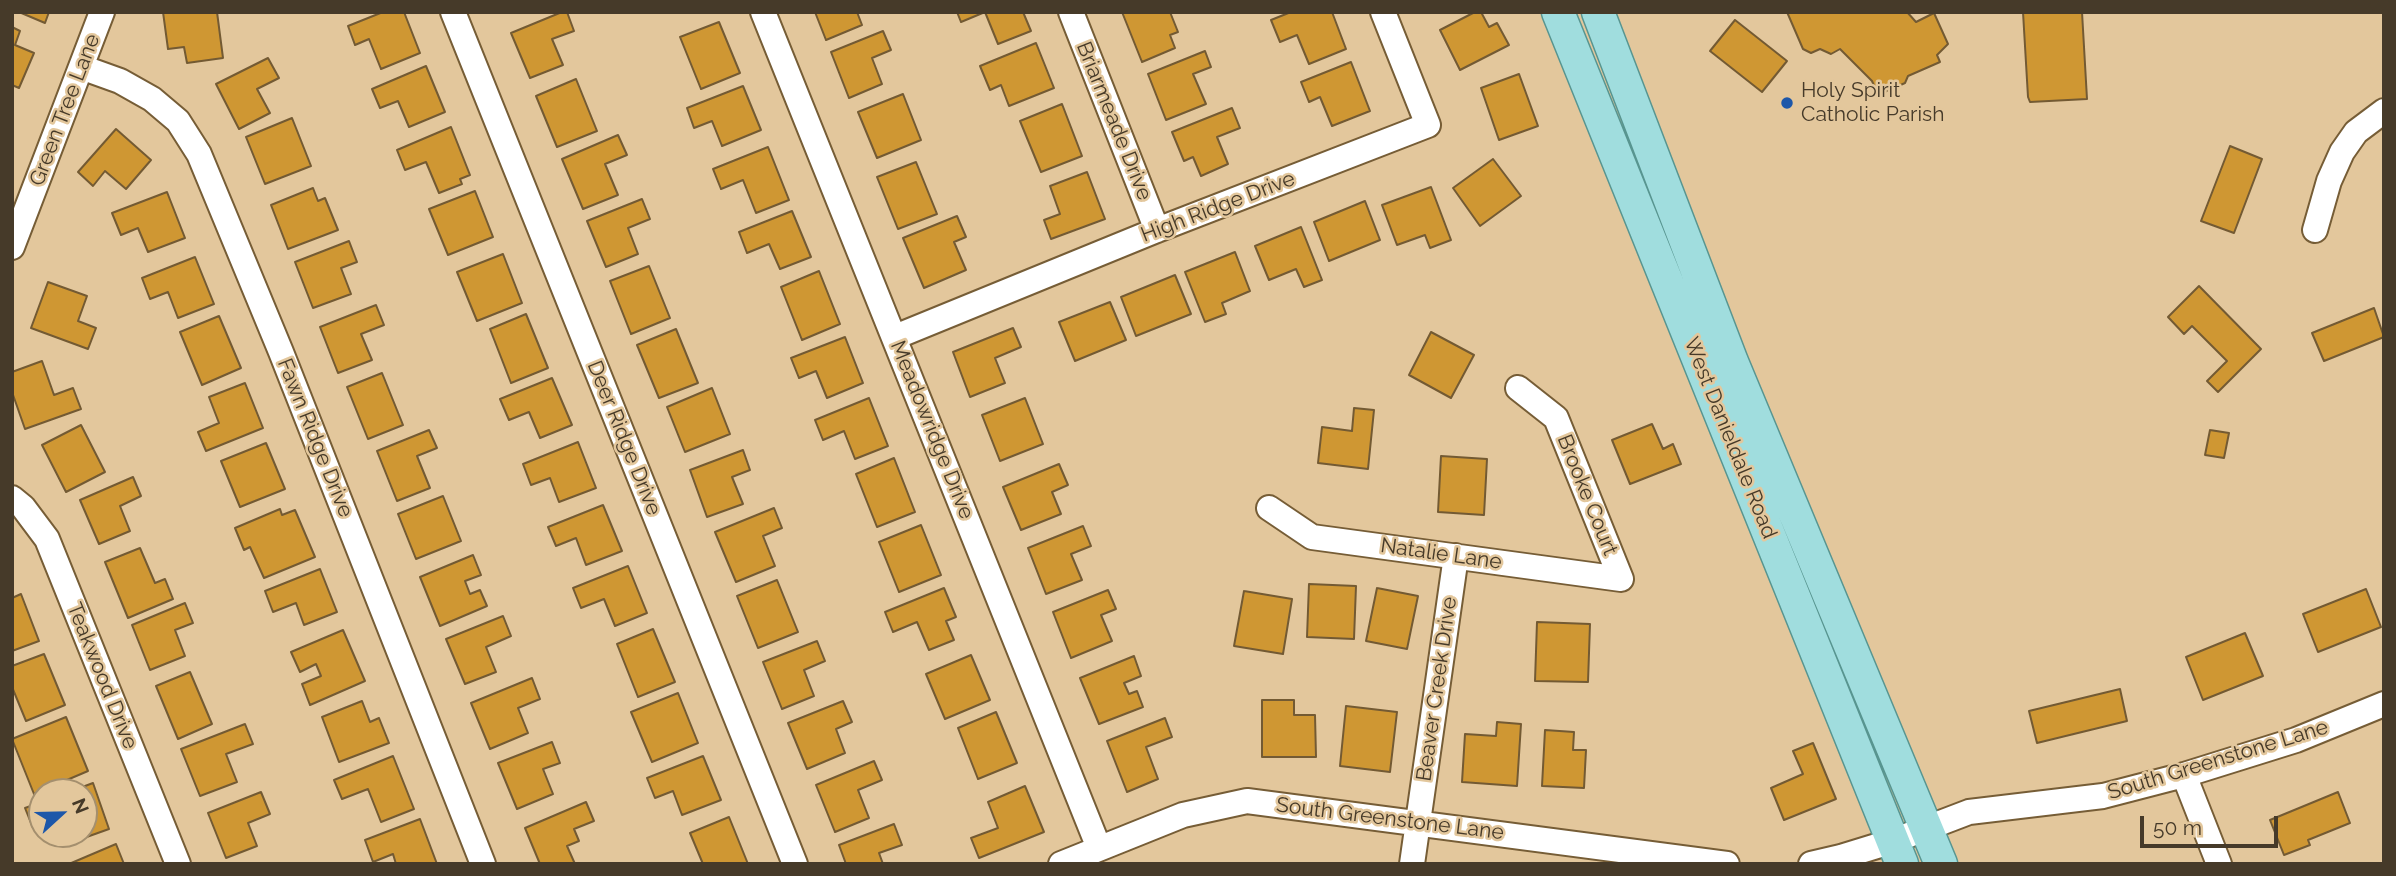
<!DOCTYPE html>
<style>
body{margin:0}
#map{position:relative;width:2396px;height:876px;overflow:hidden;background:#e3c79c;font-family:Raleway,sans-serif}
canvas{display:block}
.frame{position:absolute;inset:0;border:14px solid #463a29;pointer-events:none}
.north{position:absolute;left:28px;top:778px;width:70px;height:70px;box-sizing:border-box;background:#e3c79c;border:2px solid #a48f6e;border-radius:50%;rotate:68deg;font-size:19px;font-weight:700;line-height:28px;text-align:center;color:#463a29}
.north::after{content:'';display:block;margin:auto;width:24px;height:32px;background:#1d57a9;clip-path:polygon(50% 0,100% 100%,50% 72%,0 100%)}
.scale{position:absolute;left:2140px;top:816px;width:138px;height:32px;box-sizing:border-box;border:4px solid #463a29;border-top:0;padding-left:9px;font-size:21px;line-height:24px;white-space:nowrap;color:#463a29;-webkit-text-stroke:5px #e3c79c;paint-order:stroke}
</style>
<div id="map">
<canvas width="2396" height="876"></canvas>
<div class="frame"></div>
<div class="north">N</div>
<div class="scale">50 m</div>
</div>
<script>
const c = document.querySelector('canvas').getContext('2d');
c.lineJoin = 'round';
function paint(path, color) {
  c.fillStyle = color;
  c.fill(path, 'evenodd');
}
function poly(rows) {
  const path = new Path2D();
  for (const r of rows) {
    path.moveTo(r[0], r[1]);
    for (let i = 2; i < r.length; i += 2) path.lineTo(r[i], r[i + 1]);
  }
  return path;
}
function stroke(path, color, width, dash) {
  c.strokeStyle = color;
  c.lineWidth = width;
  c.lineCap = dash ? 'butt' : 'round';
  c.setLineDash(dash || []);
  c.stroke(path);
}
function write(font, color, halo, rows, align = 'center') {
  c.font = font + ' Raleway,sans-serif';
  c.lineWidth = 5;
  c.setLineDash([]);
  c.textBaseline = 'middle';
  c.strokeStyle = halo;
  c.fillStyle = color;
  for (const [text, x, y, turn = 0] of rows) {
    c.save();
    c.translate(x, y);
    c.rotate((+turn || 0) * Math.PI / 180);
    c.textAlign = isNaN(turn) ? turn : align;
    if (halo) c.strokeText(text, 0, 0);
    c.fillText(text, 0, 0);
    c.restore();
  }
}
const building = poly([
 [19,12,49,12,45,23,19,12],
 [163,12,217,12,223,58,187,63,184,47,168,49,163,12],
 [383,12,404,12,420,53,381,69,369,39,355,45,348,26,383,12],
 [562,12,567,12,574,31,552,39,563,65,530,78,511,33,562,12],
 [815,12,857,12,862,25,826,40,815,12],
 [957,12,985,12,961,22,957,12],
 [985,12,1023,12,1031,31,998,44,985,12],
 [1122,12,1170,12,1178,32,1170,35,1175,48,1142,62,1122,12],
 [1291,12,1332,12,1346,49,1309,64,1297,35,1280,42,1271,20,1291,12],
 [1475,12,1481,12,1489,27,1497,23,1509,45,1460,70,1440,30,1475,12],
 [1787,12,1907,12,1916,22,1934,13,1948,44,1937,55,1940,62,1908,76,1905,83,1878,95,1872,81,1840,49,1831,54,1820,49,1811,53,1803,49,1787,12],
 [2023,12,2082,12,2087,99,2030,102,2028,97,2023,12],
 [1735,20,1787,61,1762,92,1710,51,1735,20],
 [719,22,740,73,701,89,680,37,719,22],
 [12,27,20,31,15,45,34,53,19,88,12,85,12,27],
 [883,31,891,50,872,58,882,84,849,98,831,52,883,31],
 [1036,43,1054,88,1009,106,1001,85,990,90,980,66,1036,43],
 [1205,51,1211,67,1193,74,1206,104,1166,120,1148,74,1205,51],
 [268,58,279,78,257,89,270,113,239,129,216,84,268,58],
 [1351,62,1370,111,1332,126,1320,97,1309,102,1301,82,1351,62],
 [426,66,445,112,409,127,398,101,380,108,372,89,426,66],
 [1519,74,1538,126,1499,140,1481,88,1519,74],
 [576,79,597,131,557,147,536,96,576,79],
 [743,86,761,130,722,146,712,121,694,128,687,108,743,86],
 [903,94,921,140,877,158,858,112,903,94],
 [1062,104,1082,156,1041,172,1020,121,1062,104],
 [1232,108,1240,128,1217,137,1228,164,1201,176,1193,157,1184,161,1172,132,1232,108],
 [292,118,311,166,265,184,246,137,292,118],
 [451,127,470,175,460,179,462,184,439,193,426,162,405,170,397,150,451,127],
 [116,129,151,160,126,189,105,171,93,186,78,172,116,129],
 [618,135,627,155,605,164,618,195,583,209,562,159,618,135],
 [2230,146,2262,159,2234,233,2201,221,2230,146],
 [768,147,789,200,756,213,743,180,721,189,713,169,768,147],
 [1493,159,1521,196,1480,226,1453,188,1493,159],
 [916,162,937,214,898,229,877,177,916,162],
 [1087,172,1105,219,1051,239,1044,220,1060,214,1050,186,1087,172],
 [1431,187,1451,240,1430,248,1425,235,1397,245,1382,205,1431,187],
 [313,188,318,201,325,198,338,230,288,249,271,205,313,188],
 [475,191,493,237,448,255,429,209,475,191],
 [167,192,185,238,148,252,138,228,121,235,112,213,167,192],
 [642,199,650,219,628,228,638,254,606,267,587,221,642,199],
 [1365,201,1380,240,1329,261,1314,222,1365,201],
 [792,211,811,257,780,269,769,244,747,253,739,232,792,211],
 [957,216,966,237,954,242,966,270,924,288,903,238,957,216],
 [1301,227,1322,280,1304,287,1296,269,1269,280,1255,246,1301,227],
 [349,241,357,262,341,268,351,294,313,308,295,262,349,241],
 [1235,252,1250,291,1222,303,1226,314,1205,322,1185,272,1235,252],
 [503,254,522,303,477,321,457,272,503,254],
 [195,257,214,304,178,318,168,292,150,299,142,278,195,257],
 [649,266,670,318,631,334,610,281,649,266],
 [819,271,840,324,802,340,781,287,819,271],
 [1175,275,1191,314,1136,336,1121,297,1175,275],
 [48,282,87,296,78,321,96,328,88,349,31,328,48,282],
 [2199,286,2261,349,2218,392,2207,381,2227,361,2192,326,2184,334,2168,317,2199,286],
 [1110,302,1126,340,1075,361,1059,322,1110,302],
 [376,305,384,325,361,334,372,360,338,373,320,327,376,305],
 [2374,308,2384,337,2324,361,2312,333,2374,308],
 [526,314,548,368,511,383,490,329,526,314],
 [219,316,241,368,202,385,180,332,219,316],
 [1013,328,1021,347,995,358,1005,383,970,397,953,352,1013,328],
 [676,329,698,383,659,398,637,345,676,329],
 [1431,332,1474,355,1451,398,1409,375,1431,332],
 [845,337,863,383,827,398,816,371,799,378,791,358,845,337],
 [42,361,54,395,73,388,81,409,25,429,12,392,12,372,42,361],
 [382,373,403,425,368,439,347,387,382,373],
 [552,378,572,425,540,438,529,412,509,420,500,399,552,378],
 [245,383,263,428,206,451,198,432,219,423,209,397,245,383],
 [712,388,730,434,685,452,667,407,712,388],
 [869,398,888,446,855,459,844,431,823,440,815,420,869,398],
 [1025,398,1043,444,1000,461,982,415,1025,398],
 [1354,408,1374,410,1368,469,1318,463,1322,427,1352,431,1354,408],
 [1652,424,1663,449,1673,444,1681,464,1630,484,1612,440,1652,424],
 [81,425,105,472,66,492,42,445,81,425],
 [429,430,437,448,417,456,430,488,397,501,377,451,429,430],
 [2210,430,2229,433,2224,458,2205,455,2210,430],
 [578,442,596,488,559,502,550,478,531,485,523,464,578,442],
 [266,443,285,489,240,507,221,461,266,443],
 [743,450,750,470,732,477,743,504,707,517,690,470,743,450],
 [1441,456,1487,459,1484,515,1438,512,1441,456],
 [894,458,915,512,877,527,856,474,894,458],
 [1059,464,1068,485,1052,492,1061,514,1021,530,1003,487,1059,464],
 [133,477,141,496,120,506,130,531,99,544,80,500,133,477],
 [443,496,461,541,416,559,398,514,443,496],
 [603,505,622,551,586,565,576,538,556,546,548,527,603,505],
 [774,508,782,528,763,536,775,566,736,582,715,532,774,508],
 [280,509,282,515,295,510,315,557,264,578,250,547,244,550,235,528,280,509],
 [921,525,941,575,899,592,879,542,921,525],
 [1083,526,1091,546,1071,554,1082,580,1046,594,1028,548,1083,526],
 [140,548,155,583,165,579,173,599,128,618,105,562,140,548],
 [473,555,481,575,465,581,470,594,480,590,487,606,440,626,420,577,473,555],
 [628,566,647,613,615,626,604,599,581,608,573,588,628,566],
 [320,569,337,612,304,625,296,603,273,612,265,591,320,569],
 [777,580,798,632,758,648,737,596,777,580],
 [1309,584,1356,586,1354,639,1307,637,1309,584],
 [944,588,956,617,946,621,954,640,929,650,917,622,893,632,885,612,944,588],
 [1377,588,1418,596,1407,649,1366,641,1377,588],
 [2366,589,2381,627,2318,652,2303,614,2366,589],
 [1108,590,1116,609,1101,615,1112,641,1071,658,1053,612,1108,590],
 [1244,591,1292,599,1283,654,1234,646,1244,591],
 [21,594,39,641,12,651,12,598,21,594],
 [185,603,193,623,175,630,185,656,150,670,132,625,185,603],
 [503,616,511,636,486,647,496,672,465,684,446,639,503,616],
 [1537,622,1590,624,1588,682,1535,681,1537,622],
 [653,629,675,682,638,697,617,644,653,629],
 [343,630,365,681,310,705,302,684,321,676,316,664,300,672,291,652,343,630],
 [2245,633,2263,676,2203,700,2186,657,2245,633],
 [817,641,825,661,804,670,814,696,782,709,763,662,817,641],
 [44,654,65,705,26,721,12,687,12,666,44,654],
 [971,655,990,700,945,719,926,674,971,655],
 [1134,656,1141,676,1124,683,1129,694,1137,691,1143,707,1099,724,1080,678,1134,656],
 [190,672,212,724,178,739,156,686,190,672],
 [532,678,540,699,518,708,528,733,490,749,471,703,532,678],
 [2120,689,2127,721,2037,743,2029,711,2120,689],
 [678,693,698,743,652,762,631,712,678,693],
 [1262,700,1294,700,1294,715,1315,715,1316,757,1262,757,1262,700],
 [362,701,370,722,379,718,389,743,339,762,322,717,362,701],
 [843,701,852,722,836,729,845,753,807,769,788,723,843,701],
 [1346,706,1397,712,1390,772,1340,766,1346,706],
 [996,712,1017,763,978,779,958,728,996,712],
 [66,717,88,771,34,794,12,739,66,717],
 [1165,718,1172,737,1146,747,1158,779,1127,792,1107,741,1165,718],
 [1497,722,1521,724,1517,786,1462,782,1465,734,1496,736,1497,722],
 [245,724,253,744,226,754,237,782,200,796,181,749,245,724],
 [1545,730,1574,732,1573,750,1586,750,1584,788,1542,786,1545,730],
 [552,742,560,763,543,769,553,794,517,809,498,763,552,742],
 [1813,743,1836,799,1784,820,1771,788,1803,774,1793,751,1813,743],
 [393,756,414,809,381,822,368,789,342,799,334,780,393,756],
 [703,756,721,800,682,815,673,791,655,798,647,778,703,756],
 [874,761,882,780,858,790,869,818,835,832,816,785,874,761],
 [93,783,109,829,67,844,63,834,84,834,84,792,69,792,93,783],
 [1025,786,1044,832,979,858,971,838,998,828,988,802,1025,786],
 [261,792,270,814,248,823,257,846,226,858,208,813,261,792],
 [2338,792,2350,823,2308,840,2310,845,2284,855,2270,820,2338,792],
 [42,802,42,825,33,828,25,808,42,802],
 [586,802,594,821,574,829,579,841,567,846,575,864,540,864,525,828,586,802],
 [729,817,748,864,703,864,690,833,729,817],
 [420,819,437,864,396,864,393,854,373,862,365,840,420,819],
 [894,824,902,845,879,853,883,864,846,864,839,845,894,824],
 [116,844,124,864,69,864,116,844]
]);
const minor = poly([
 [453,12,795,864],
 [763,12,1099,848],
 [1071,12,1157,230],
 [81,67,120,81,152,99,178,121,199,154,281,352,483,864],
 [2315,230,2329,181,2342,152,2356,132,2384,111],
 [12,247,102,12],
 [895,337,1157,230,1428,125,1383,12],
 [12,498,23,507,47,539,178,864],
 [1269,508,1312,537,1621,579,1556,418,1518,388],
 [2184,775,2219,864],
 [1061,864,1183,815,1247,801,1727,864],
 [1412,864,1456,556],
 [1811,864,1841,857,1893,841,1969,812,2103,796,2184,775,2296,740,2384,704]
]);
const major = poly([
 [1558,12,1902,864],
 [1598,12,1732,362,1941,864]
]);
const markers = [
 [1787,103,7,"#1d57a9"]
];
const poiNames = [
 ["Holy Spirit",1801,91],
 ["Catholic Parish",1801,115]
];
const streetNames = [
 ["Green Tree Lane",65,110,-69],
 ["Briarmeade Drive",1114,121,68],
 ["High Ridge Drive",1218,207,-21],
 ["Meadowridge Drive",932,430,68],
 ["Fawn Ridge Drive",315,438,68],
 ["Deer Ridge Drive",624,438,68],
 ["West Danieldale Road",1730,438,68],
 ["Brooke Court",1587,495,68],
 ["Natalie Lane",1441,554,8],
 ["Teakwood Drive",102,676,68],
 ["Beaver Creek Drive",1437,689,-82],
 ["South Greenstone Lane",2218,760,-17],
 ["South Greenstone Lane",1390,819,7]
];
paint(building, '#cf9733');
stroke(building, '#735a33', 2);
stroke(minor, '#765d36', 28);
stroke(major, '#589590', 35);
stroke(minor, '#fff', 24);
stroke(major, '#a0ddde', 32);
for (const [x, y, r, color] of markers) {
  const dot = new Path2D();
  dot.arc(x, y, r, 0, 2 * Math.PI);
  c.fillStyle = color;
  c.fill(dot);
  stroke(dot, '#e3c79c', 2.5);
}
write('21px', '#463a29', '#e3c79c', poiNames, 'left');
write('21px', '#463a29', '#e3c79c', streetNames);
</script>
